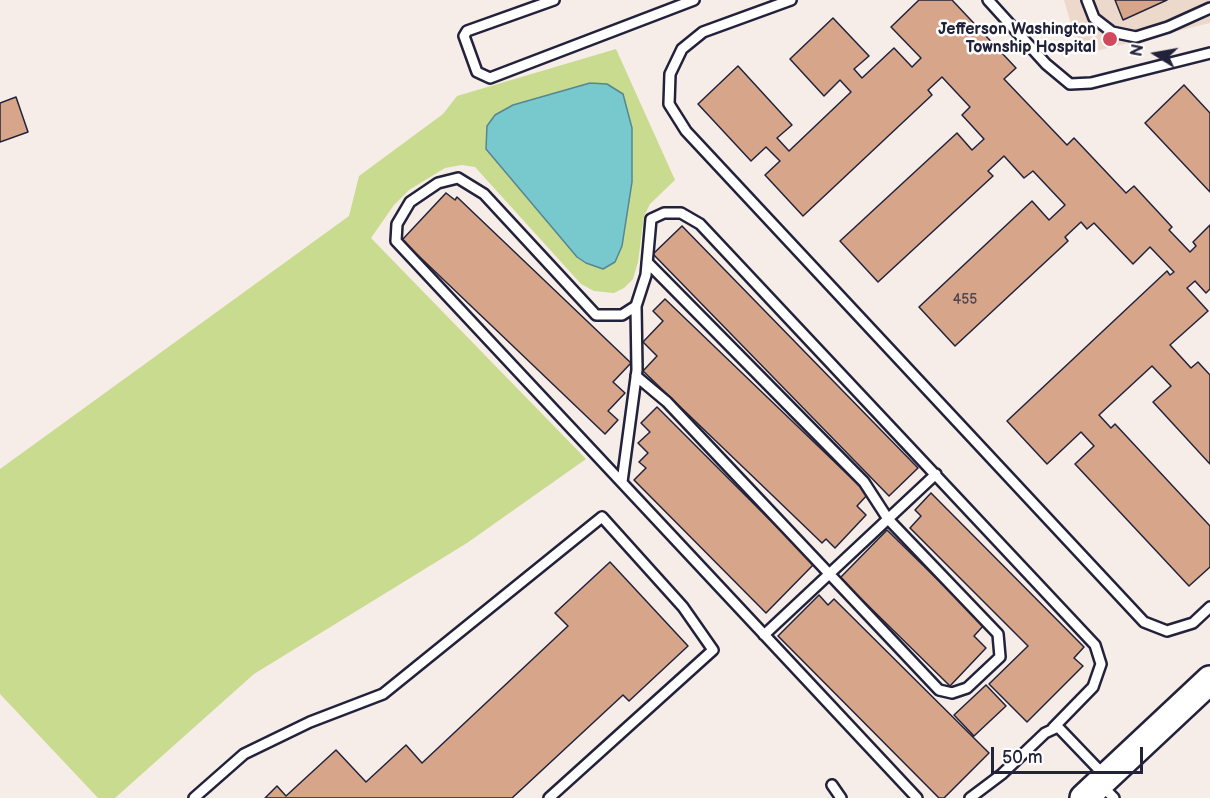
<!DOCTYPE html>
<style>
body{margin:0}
#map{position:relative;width:1210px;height:798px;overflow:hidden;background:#f7ede8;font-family:"Balsamiq Sans",sans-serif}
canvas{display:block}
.north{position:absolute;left:1126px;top:24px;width:60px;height:60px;-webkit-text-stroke:4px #fff;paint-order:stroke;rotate:281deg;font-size:16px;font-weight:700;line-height:24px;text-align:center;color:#22223b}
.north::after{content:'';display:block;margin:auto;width:21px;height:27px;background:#22223b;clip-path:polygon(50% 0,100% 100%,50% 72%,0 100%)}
.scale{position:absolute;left:991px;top:747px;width:152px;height:27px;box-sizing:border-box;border:3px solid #22223b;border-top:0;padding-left:8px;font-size:18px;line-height:21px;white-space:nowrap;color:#22223b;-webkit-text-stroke:4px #fff;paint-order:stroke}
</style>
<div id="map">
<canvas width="1210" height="798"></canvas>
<div class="north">N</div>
<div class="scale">50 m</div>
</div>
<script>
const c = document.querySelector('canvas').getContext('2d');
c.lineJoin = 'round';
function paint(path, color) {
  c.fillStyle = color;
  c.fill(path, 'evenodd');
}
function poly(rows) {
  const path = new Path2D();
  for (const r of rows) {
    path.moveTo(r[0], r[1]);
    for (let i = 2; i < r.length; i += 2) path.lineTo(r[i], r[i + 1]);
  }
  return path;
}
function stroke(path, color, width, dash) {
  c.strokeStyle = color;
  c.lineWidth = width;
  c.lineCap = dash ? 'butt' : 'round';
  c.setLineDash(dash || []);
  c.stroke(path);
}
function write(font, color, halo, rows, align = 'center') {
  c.font = font + ' "Balsamiq Sans",sans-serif';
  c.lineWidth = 5;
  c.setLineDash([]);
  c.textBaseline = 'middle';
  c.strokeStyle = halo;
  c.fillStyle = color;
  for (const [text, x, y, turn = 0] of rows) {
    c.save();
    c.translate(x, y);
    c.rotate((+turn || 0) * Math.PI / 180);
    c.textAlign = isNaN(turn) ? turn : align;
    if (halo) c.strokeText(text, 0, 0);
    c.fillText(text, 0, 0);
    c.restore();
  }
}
const built = poly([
 [1064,0,1210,0,1210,23,1080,55]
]);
const green = poly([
 [616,49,675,180,650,204,644,216,638,262,633,279,624,288,614,293,594,291,581,284,475,167,462,165,445,168,409,190,394,205,371,238,586,459,467,543,254,674,115,798,98,798,0,694,0,469,349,216,359,176,443,114,457,96]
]);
const water = poly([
 [590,83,607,84,623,94,632,128,632,182,622,246,615,262,603,269,586,263,577,257,486,149,487,126,495,115,513,105,590,83]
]);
const building = poly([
 [919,0,952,0,1016,68,1004,79,1067,145,1074,138,1126,193,1134,186,1172,227,1169,230,1190,252,1196,246,1193,242,1210,225,1210,289,1206,293,1195,281,1187,288,1208,311,1170,345,1191,368,1198,362,1210,375,1210,464,1153,402,1171,386,1152,366,1099,415,1111,428,1115,424,1210,526,1210,567,1189,586,1075,464,1094,446,1081,432,1047,464,1007,421,1167,271,1170,275,1174,272,1150,247,1133,264,1094,223,1087,229,1081,222,1065,237,1068,241,955,346,919,307,1032,201,1049,220,1065,205,1033,171,1024,178,1004,156,988,171,993,176,878,282,840,241,957,133,972,150,984,139,962,115,970,107,942,77,928,90,932,95,803,216,765,175,780,161,766,147,751,161,698,104,738,66,792,125,777,138,789,151,851,92,840,80,824,96,790,59,833,18,869,56,854,69,862,78,894,48,912,67,921,58,891,27,919,0],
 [1115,0,1167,0,1123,20,1115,0],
 [1184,85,1210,113,1210,192,1145,123,1184,85],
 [16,97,28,132,0,142,0,103,16,97],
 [446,193,455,200,457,197,631,363,613,382,625,393,608,411,618,420,605,434,402,240,446,193],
 [682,226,918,468,889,496,653,254,682,226],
 [665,299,868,494,857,506,866,515,835,548,826,539,822,543,643,371,657,356,643,342,663,321,653,311,665,299],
 [657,407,814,564,766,613,634,480,646,468,639,462,648,453,638,443,650,432,641,423,657,407],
 [931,493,1084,647,1074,658,1083,666,1027,722,989,684,1028,646,910,528,921,516,915,510,931,493],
 [887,530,984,625,974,636,986,648,950,686,840,578,887,530],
 [610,562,688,646,629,701,623,695,512,798,265,798,277,786,286,796,336,750,366,782,406,745,422,763,568,626,555,613,610,562],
 [819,595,828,605,834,599,989,753,944,798,939,798,778,636,819,595],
 [986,685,1006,706,974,736,954,715,986,685]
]);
const service = poly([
 [554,0,467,31,464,36,477,72,490,78,694,0],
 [791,0,703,32,682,49,670,74,669,104,686,131,1144,622,1167,631,1193,623,1210,607],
 [988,0,1046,64,1070,84,1091,83,1210,53],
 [1087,0,1094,18,1112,32,1136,37,1168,27,1210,8],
 [636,376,667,402,939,690,952,693,967,688,1000,657,998,634,888,519,864,482,647,262],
 [622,482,637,370,636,306],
 [764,635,936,474],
 [832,785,841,798],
 [1101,785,1114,798],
 [194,798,244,754,310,722,383,694,602,517,683,607,713,650,549,798],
 [917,798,396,241,397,224,410,202,438,183,458,178,484,194,596,315,622,315,636,306,646,275,651,219,664,213,681,213,700,224,1095,645,1101,664,1093,687,1053,728],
 [970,798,1002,774,1045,733,1058,727,1104,775]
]);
const secondary = poly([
 [1084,798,1210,680]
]);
const markers = [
 [1110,39,8,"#d1495b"]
];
const numberNames = [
 ["455",965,300]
];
const poiNames = [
 ["Jefferson Washington",1096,30],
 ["Township Hospital",1096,48]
];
paint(built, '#edd8cc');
paint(green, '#c9db8f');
paint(water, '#78c9ce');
stroke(water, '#568693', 1.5);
paint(building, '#d7a68a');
stroke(building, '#22223b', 1.5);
stroke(service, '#22223b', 14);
stroke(secondary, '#22223b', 32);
stroke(service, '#fff', 9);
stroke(secondary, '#fff', 27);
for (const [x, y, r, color] of markers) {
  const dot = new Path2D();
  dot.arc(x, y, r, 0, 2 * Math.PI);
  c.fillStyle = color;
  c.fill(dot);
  stroke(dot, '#fff', 2);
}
write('14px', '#4f434f', null, numberNames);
write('bold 16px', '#22223b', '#fff', poiNames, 'right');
</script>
